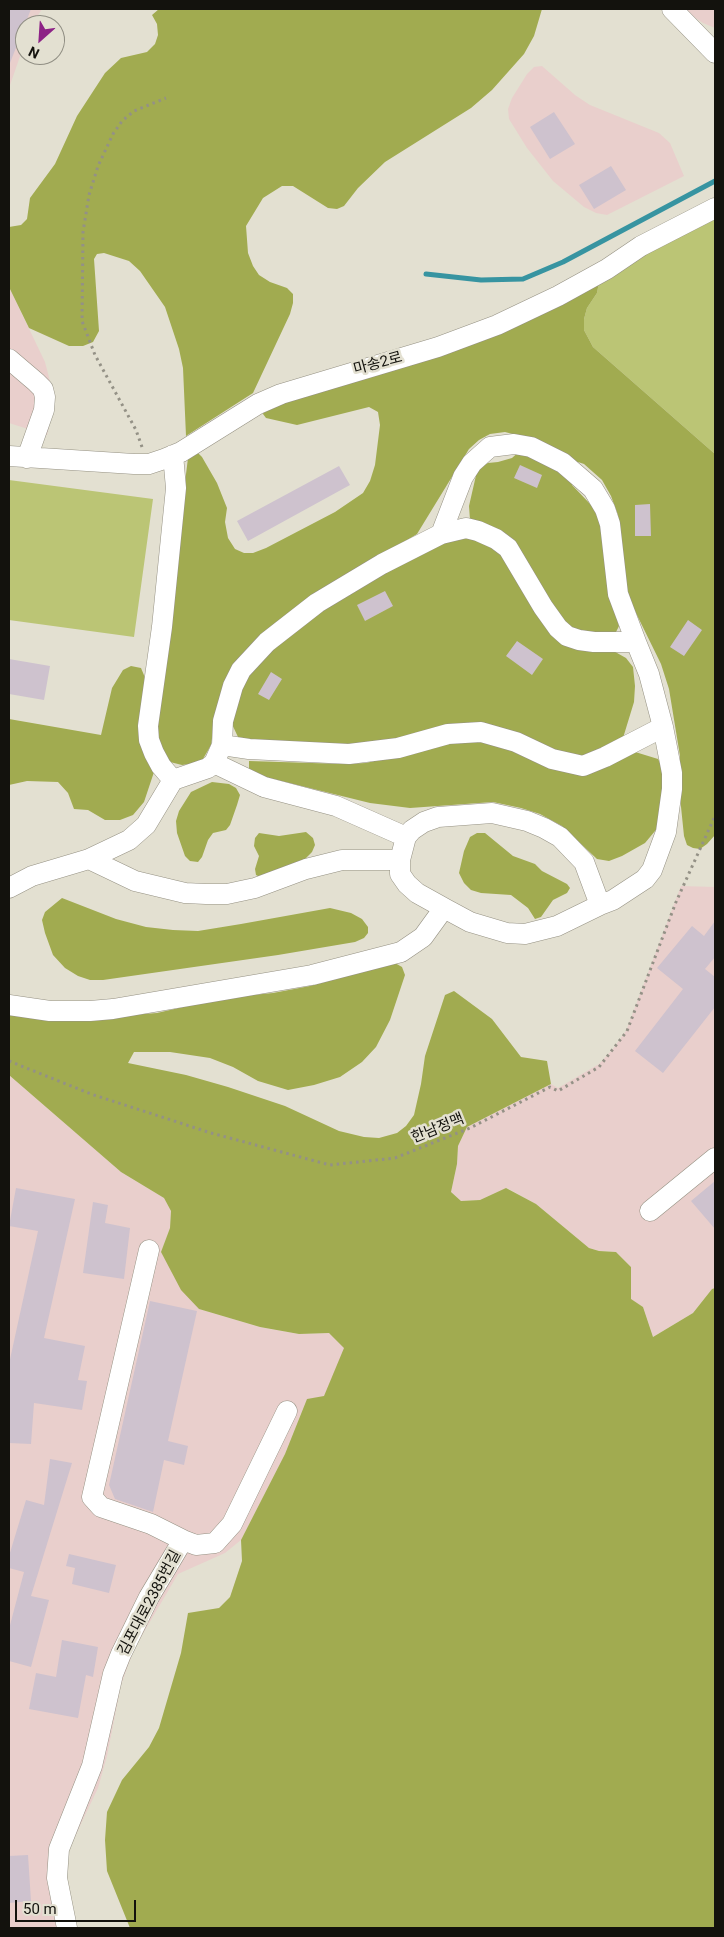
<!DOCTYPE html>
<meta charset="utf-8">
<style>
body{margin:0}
#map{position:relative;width:724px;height:1937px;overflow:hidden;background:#e3e0d1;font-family:Roboto,sans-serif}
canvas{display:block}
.frame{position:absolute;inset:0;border:10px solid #13120d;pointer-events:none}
.north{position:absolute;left:15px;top:15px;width:50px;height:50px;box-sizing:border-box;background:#e3e0d1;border:1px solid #908e83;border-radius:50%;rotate:206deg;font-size:14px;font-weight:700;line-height:20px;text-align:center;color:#13120d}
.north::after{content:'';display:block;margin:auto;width:18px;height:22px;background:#8d2286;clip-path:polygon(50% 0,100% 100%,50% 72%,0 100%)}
.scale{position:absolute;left:15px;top:1900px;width:121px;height:22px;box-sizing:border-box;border:2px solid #13120d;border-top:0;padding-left:6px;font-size:15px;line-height:18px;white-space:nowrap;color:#13120d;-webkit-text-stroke:4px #e3e0d1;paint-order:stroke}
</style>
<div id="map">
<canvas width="724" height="1937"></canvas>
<div class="frame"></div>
<div class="north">N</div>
<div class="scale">50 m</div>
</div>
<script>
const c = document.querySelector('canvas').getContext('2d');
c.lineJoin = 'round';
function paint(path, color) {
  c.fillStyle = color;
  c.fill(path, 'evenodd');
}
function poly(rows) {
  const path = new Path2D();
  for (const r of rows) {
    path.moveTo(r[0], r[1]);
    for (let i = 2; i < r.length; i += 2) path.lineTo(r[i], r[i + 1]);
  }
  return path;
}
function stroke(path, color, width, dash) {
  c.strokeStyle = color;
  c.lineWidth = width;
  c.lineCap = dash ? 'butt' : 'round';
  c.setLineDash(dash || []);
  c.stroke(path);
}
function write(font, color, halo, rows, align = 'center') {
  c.font = font + ' Roboto,"Noto Sans KR",sans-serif';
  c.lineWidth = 5;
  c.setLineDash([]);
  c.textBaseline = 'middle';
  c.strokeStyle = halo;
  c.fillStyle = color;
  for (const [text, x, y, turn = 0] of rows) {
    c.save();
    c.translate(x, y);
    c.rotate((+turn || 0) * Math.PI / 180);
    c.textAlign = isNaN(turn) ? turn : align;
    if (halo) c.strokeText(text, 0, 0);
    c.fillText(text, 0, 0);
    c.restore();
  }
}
const industrial = poly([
 [9,9,42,9,32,25,25,25,25,42,9,88],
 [682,9,715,9,715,28,703,23],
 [542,66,575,95,590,105,659,133,670,143,684,176,607,215,596,213,584,207,553,181,527,148,509,119,508,109,512,98,527,74,534,67],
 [9,287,45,362,52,389,52,414,47,435,9,423],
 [681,886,715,887,715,1288,712,1289,693,1313,653,1337,643,1307,631,1300,631,1267,616,1252,599,1251,589,1248,536,1204,507,1188,480,1200,461,1201,451,1192,457,1164,458,1146,467,1127,551,1084,558,1088,599,1064,612,1050,626,1031],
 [9,1075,121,1172,164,1198,171,1211,170,1228,161,1252,199,1309,260,1327,299,1334,329,1333,345,1348,324,1397,307,1399,285,1454,241,1540,225,1553,178,1574,134,1649,121,1685,107,1756,98,1788,70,1847,66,1862,66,1877,76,1928,9,1928]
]);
const green = poly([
 [715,219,715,454,593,347,584,330,584,319,587,308,597,293,599,282,647,253],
 [9,480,153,499,134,637,9,620]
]);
const forest = poly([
 [159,9,542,9,534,36,524,54,492,90,471,108,385,162,358,188,344,206,337,209,328,208,293,186,282,186,263,198,246,226,248,253,253,266,259,275,270,282,287,288,293,294,293,303,290,314,253,393,186,436,183,368,179,349,165,307,140,271,129,261,104,253,97,254,94,259,99,331,93,342,83,346,69,346,29,328,9,287,9,227,21,225,27,219,30,198,55,164,77,116,105,73,121,58,147,52,155,44,158,35,157,24,152,15],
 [599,282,597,293,587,308,584,319,584,330,593,347,715,454,715,835,707,844,700,849,693,848,687,845,684,836,680,797,680,756,669,689,661,664,633,607,625,586,618,515,611,496,602,480,584,464,578,462,575,465,572,485,592,506,600,522,613,606,619,626,614,636,572,630,544,593,470,520,469,506,477,471,481,466,488,463,498,462,512,458,521,450,524,437,505,432,490,434,479,440,469,449,417,534,306,603,216,713,211,745,203,759,196,763,182,765,170,762,163,757,155,725,188,458,192,454,198,453,202,457,217,483,227,508,225,522,228,538,235,549,244,553,253,553,266,548,335,512,363,493,370,481,375,465,380,425,378,412,369,407,297,425,266,418,263,414,264,410],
 [463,537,476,537,502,553,533,606,626,658,633,667,635,686,634,702,623,738,632,751,658,759,664,770,660,825,645,843,622,856,609,861,597,859,562,826,540,814,521,808,493,802,410,808,370,803,261,776,249,770,249,761,343,764,366,763,456,741,518,736,403,739,344,746,249,741,238,737,231,722,232,708,252,666,322,607,436,546],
 [131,666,141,668,146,680,155,769,144,802,133,815,120,820,105,820,88,810,74,809,68,793,58,782,27,781,9,785,9,719,101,735,112,688,123,670],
 [212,782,229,784,236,788,240,795,237,805,230,825,226,830,213,833,208,840,202,857,198,862,190,861,185,856,177,833,176,821,179,811,191,792],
 [306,832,313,838,315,845,312,852,305,859,297,865,262,878,256,875,255,869,259,856,254,846,255,838,259,833,279,836],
 [477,833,485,833,513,856,535,864,542,871,567,884,570,888,567,893,553,900,541,917,535,919,528,908,511,895,481,893,471,890,464,883,459,873,464,851,470,837],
 [62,898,116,919,146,927,173,930,198,931,241,924,330,908,351,913,362,919,368,927,368,933,364,938,355,942,278,955,103,980,90,980,78,976,65,968,53,955,45,933,42,920,45,912],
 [395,963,402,967,405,975,390,1020,376,1047,362,1062,340,1077,314,1085,288,1090,258,1081,233,1067,210,1058,170,1052,134,1052,128,1063,186,1075,228,1087,285,1106,339,1131,364,1137,379,1138,397,1133,406,1126,414,1115,421,1084,425,1056,445,995,454,991,492,1019,521,1057,547,1061,551,1084,467,1127,458,1146,457,1164,451,1192,461,1201,480,1200,506,1188,536,1204,589,1248,599,1251,616,1252,631,1267,631,1299,643,1307,653,1337,693,1313,712,1289,715,1288,715,1928,130,1928,107,1871,105,1840,107,1812,122,1780,149,1747,159,1728,181,1653,188,1613,219,1608,230,1597,242,1561,241,1540,285,1454,307,1399,324,1396,344,1348,329,1333,299,1334,260,1327,199,1309,181,1290,161,1252,170,1228,171,1211,164,1198,121,1172,9,1075,9,1014,35,1019,65,1020,157,1013,222,998,273,993,310,986]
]);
const stream = poly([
 [426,274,481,280,523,279,563,262,715,181]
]);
const building = poly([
 [9,9,31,9,10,63,9,63],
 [554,112,575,144,550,159,530,127],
 [611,166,626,190,594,209,579,185],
 [520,465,542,475,537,488,514,478],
 [339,466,350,485,248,541,237,521],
 [650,504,651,536,635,536,635,505],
 [385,591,393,606,365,621,357,605],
 [688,620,702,630,684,656,670,647],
 [517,641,543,659,532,675,506,656],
 [9,659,50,666,44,700,9,694],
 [271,672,282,679,269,700,258,694],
 [715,921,715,957,705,969,715,977,715,1007,663,1073,635,1051,683,989,657,968,692,926,704,936],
 [715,1181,715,1229,691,1201],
 [16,1188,75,1199,44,1338,85,1346,78,1380,87,1381,82,1410,34,1403,31,1444,9,1443,9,1364,38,1231,9,1226],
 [93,1202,108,1205,105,1223,130,1228,124,1279,83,1273],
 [150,1301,197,1311,168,1441,188,1446,184,1465,164,1460,153,1512,115,1499,109,1485],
 [50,1459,72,1463,31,1596,49,1600,31,1667,9,1661,9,1629,24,1572,9,1568,9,1556,26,1500,44,1505],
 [69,1554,116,1565,109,1593,72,1584,75,1568,66,1566],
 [62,1640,98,1647,93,1677,86,1675,78,1718,29,1709,36,1673,56,1677],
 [28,1855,31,1901,9,1903,9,1856]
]);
const path = poly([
 [142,447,136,430,95,355,82,321,83,232,89,195,98,166,113,134,122,121,134,111,166,98],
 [9,1061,91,1094,211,1133,330,1165,395,1158,470,1128,550,1087,558,1091,599,1067,627,1031,676,902,715,816]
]);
const minor = poly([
 [672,9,715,53],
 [9,359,36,382,43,389,45,397,44,410,27,458],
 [173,455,176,488,162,627,148,726,149,740,154,753,161,766,173,780],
 [9,456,134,464,149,464,164,459,181,452,258,404,281,394,438,347,497,325,558,296,607,269,641,246,715,208],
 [441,534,463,477,472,463,490,447,514,444,531,447,563,463,593,489,605,509,610,524,618,594,636,642],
 [222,745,223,721,233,686,241,670,267,642,317,603,382,564,441,534,466,528,478,531,496,539,508,548,543,607,558,628,567,636,579,640,594,642,636,642,649,674,663,727],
 [214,763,264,787,336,806,406,837],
 [89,859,135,881,185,893,206,894,227,894,255,888,306,869,342,860,400,860],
 [9,888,32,876,89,859,129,840,146,825,173,780,208,768,214,763,222,745,249,749,349,754,398,748,448,734,481,732,516,742,552,759,583,766,605,757,663,727,672,773,672,789,666,832,652,870,645,879,613,900,600,905,584,862,560,837,544,828,527,821,492,813,438,817,424,822,412,830,406,837,400,860,400,874,407,884,417,893,444,908,423,937,401,952,312,975,113,1009,90,1011,50,1011,9,1005],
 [444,908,470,922,507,933,525,934,557,926,600,905],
 [650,1211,715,1158],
 [149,1250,92,1497,101,1507,151,1524,183,1540],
 [67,1928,57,1878,59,1849,92,1766,113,1674,121,1654,149,1597,183,1540,196,1545,215,1543,232,1524,287,1411]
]);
const streetNames = [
 ["마송2로",378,364,-15],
 ["한남정맥",438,1129,-22],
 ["김포대로2385번길",150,1603,-62]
];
paint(industrial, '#e9cfcc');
paint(green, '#bbc575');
paint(forest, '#a1ab50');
stroke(stream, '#3794a1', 5);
paint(building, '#cec2ce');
stroke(minor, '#959183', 21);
stroke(path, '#949186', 3, [2.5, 4]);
stroke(minor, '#fff', 20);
write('15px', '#13120d', '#e3e0d1', streetNames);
</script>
